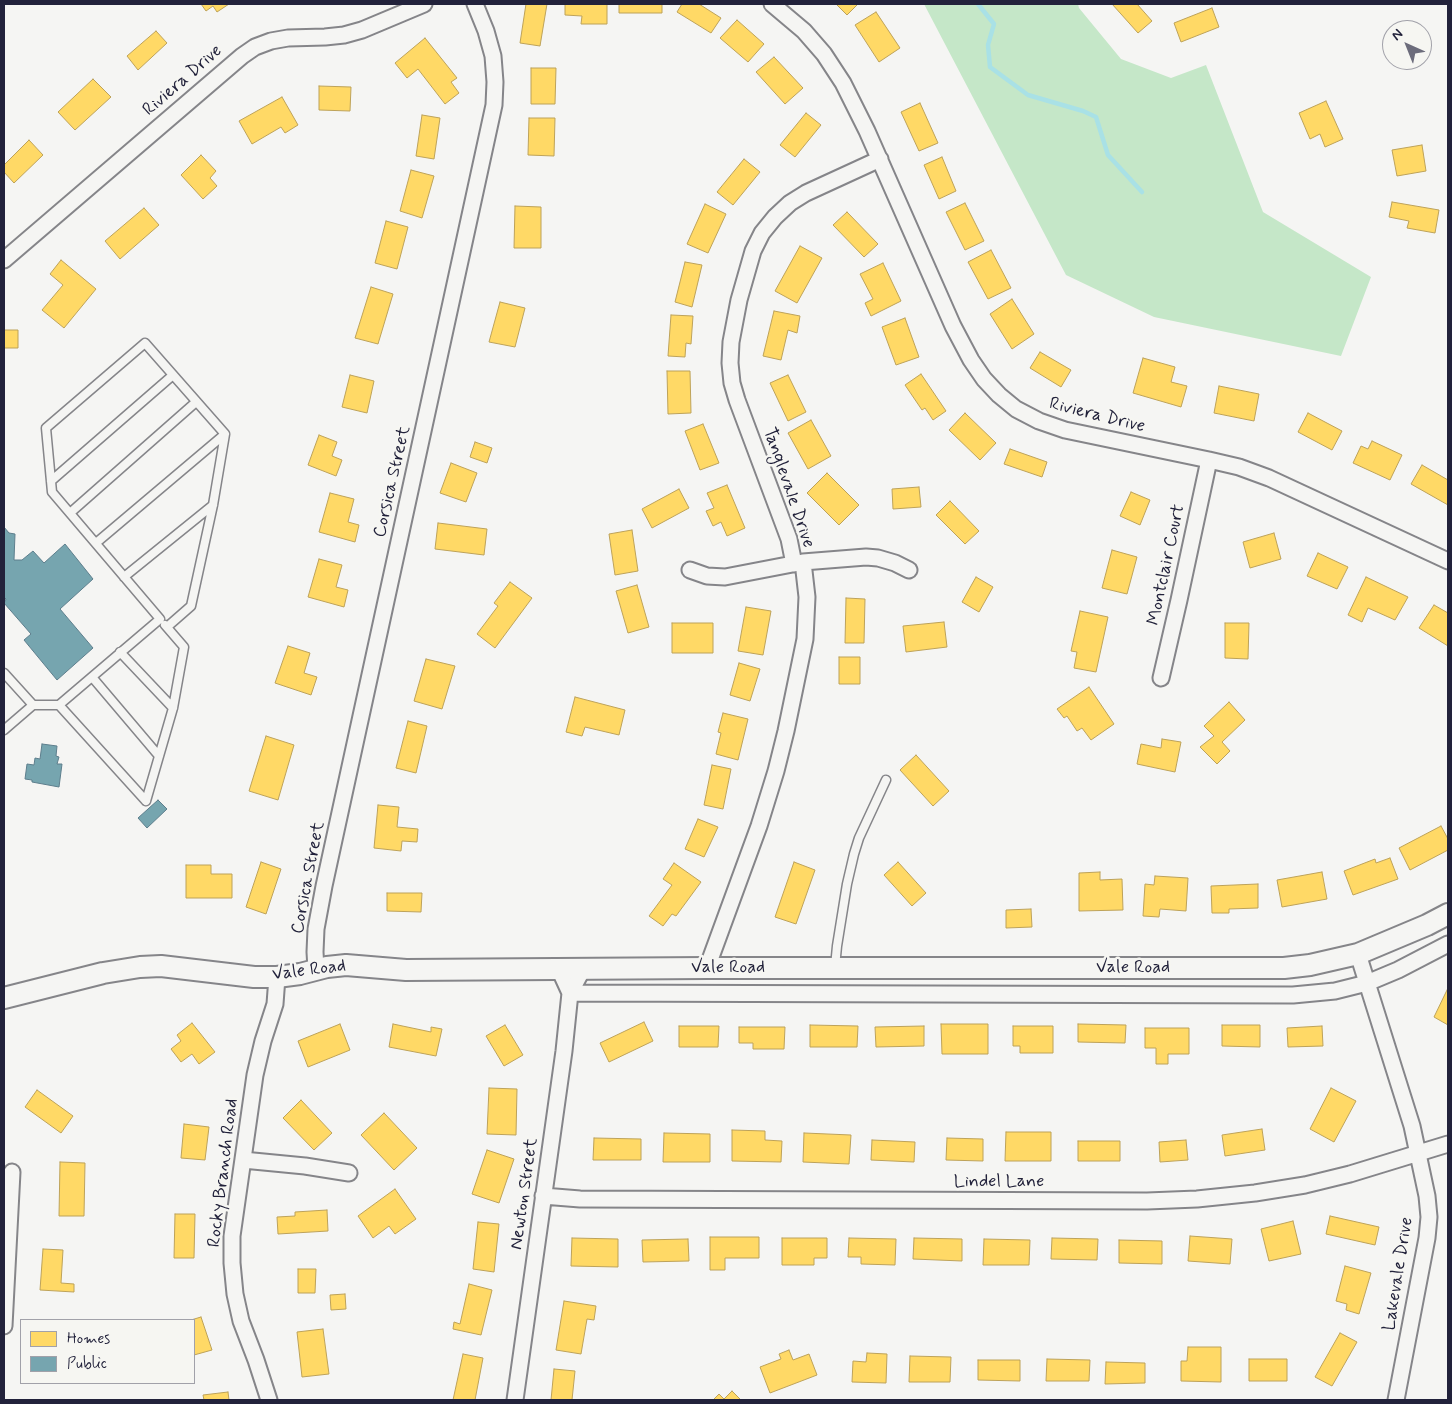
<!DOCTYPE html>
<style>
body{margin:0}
#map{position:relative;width:1452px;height:1404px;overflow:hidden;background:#f5f5f3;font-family:Mynerve,sans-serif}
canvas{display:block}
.frame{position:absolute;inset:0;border:5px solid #22223b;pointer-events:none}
.legend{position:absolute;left:20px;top:1319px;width:175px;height:65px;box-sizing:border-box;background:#f6f6f2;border:1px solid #a1a1a9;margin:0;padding:6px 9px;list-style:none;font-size:15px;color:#22223b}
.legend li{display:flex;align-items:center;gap:10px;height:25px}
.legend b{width:25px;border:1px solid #a1a1a9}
.north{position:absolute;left:1382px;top:20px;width:50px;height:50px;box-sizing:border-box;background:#f6f6f2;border:1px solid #a1a1a9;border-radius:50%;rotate:316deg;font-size:14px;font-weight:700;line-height:20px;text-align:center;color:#22223b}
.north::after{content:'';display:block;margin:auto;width:18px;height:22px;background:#6c6c7b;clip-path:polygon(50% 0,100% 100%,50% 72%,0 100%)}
</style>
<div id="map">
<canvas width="1452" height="1404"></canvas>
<div class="frame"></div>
<ul class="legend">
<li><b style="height:14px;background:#ffd966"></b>Homes</li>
<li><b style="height:14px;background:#76a5af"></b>Public</li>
</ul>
<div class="north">N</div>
</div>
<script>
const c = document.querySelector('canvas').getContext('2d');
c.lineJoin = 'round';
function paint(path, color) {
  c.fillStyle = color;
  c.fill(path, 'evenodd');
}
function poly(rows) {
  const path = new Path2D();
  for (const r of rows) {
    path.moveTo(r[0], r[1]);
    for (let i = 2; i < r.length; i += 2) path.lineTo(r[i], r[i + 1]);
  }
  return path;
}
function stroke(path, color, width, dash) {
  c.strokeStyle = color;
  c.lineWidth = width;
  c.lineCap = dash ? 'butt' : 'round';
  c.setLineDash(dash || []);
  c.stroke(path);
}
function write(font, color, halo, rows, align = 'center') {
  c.font = font + ' Mynerve,sans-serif';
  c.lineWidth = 5;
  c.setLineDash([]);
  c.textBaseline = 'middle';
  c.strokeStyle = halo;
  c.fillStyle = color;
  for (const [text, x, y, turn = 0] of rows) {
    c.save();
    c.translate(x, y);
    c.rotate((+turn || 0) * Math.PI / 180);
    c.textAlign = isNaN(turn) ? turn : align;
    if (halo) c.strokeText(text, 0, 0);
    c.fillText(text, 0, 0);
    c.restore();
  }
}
const green = poly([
 [924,4,1078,4,1079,8,1121,59,1171,78,1206,65,1263,212,1371,277,1341,356,1154,317,1066,275]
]);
const homes = poly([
 [201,4,229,4,217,12,213,6,206,11,201,4],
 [526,4,547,4,540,46,520,43,526,4],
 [565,4,607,4,607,24,581,24,582,16,565,15,565,4],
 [619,4,662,4,662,13,619,13,619,4],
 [682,4,699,4,721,18,711,33,677,12,682,4],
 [836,4,858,4,847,15,836,4],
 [1112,4,1137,4,1152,21,1138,33,1112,4],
 [1212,8,1219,27,1181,42,1174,23,1212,8],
 [876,12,900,48,879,62,855,25,876,12],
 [737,20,764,44,748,62,720,38,737,20],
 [156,31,167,43,138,70,127,56,156,31],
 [425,38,457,78,451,82,459,93,445,104,418,69,407,78,395,63,425,38],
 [774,57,803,88,785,104,756,72,774,57],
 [531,68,556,68,555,104,531,104,531,68],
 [93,79,111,97,75,130,58,112,93,79],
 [319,86,351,87,350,111,319,110,319,86],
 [282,97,298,125,285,133,281,127,252,144,239,121,282,97],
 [1326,101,1343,139,1325,147,1320,134,1310,139,1299,113,1326,101],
 [920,103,938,143,919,151,901,112,920,103],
 [806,113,821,125,795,157,780,145,806,113],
 [422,115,440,118,434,159,416,156,422,115],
 [529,118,555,118,554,156,528,155,529,118],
 [29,140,43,155,14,183,4,172,4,165,29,140],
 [1422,145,1426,171,1397,176,1392,150,1422,145],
 [201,155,216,171,210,178,217,186,203,199,181,175,201,155],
 [942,157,956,191,939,199,924,165,942,157],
 [744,159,760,172,733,205,717,192,744,159],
 [411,170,434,176,422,218,400,211,411,170],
 [1392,202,1439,210,1435,233,1407,228,1409,221,1389,217,1392,202],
 [965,203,984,241,965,250,946,212,965,203],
 [705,204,726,214,708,253,687,244,705,204],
 [515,206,541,207,541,248,514,248,515,206],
 [144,208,159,225,120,259,105,241,144,208],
 [847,212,878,244,864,257,833,225,847,212],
 [386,221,408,227,397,269,375,263,386,221],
 [800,246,822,258,797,303,775,291,800,246],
 [991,250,1011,288,988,299,968,262,991,250],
 [61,260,96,289,64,328,42,310,63,285,50,274,61,260],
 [685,262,702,265,692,307,675,302,685,262],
 [883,263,901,301,871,316,865,303,873,299,860,274,883,263],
 [371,287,393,294,378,344,355,338,371,287],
 [1012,299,1034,334,1012,349,990,314,1012,299],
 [500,302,525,308,515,347,489,342,500,302],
 [774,311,800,316,797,333,788,330,781,360,763,356,774,311],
 [671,315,693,316,691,344,686,343,685,357,668,356,671,315],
 [905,318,919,357,896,365,882,327,905,318],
 [4,330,18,330,18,348,4,348,4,330],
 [1040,352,1071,370,1061,387,1030,368,1040,352],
 [1143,358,1175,367,1171,382,1187,386,1181,407,1133,393,1143,358],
 [667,371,690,371,691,413,668,414,667,371],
 [921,374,946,411,933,420,925,408,922,410,905,385,921,374],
 [350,375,374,381,367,413,342,407,350,375],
 [788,375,806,412,788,421,770,383,788,375],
 [1219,386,1259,394,1254,421,1214,413,1219,386],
 [965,413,996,443,980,460,949,430,965,413],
 [1308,413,1342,431,1332,450,1298,432,1308,413],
 [811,420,831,456,808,469,788,433,811,420],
 [703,424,719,463,700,470,685,431,703,424],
 [319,435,337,442,332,456,342,460,336,476,308,465,319,435],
 [1372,441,1402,455,1390,480,1353,463,1361,446,1368,449,1372,441],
 [475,442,492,448,487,463,470,457,475,442],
 [1010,449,1047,462,1042,477,1004,464,1010,449],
 [451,463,477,473,466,502,440,493,451,463],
 [1422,465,1448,480,1448,505,1411,484,1422,465],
 [827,473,859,505,839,525,807,493,827,473],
 [727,485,745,528,727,536,721,522,713,526,706,511,714,508,707,493,727,485],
 [919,487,921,507,893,509,892,489,919,487],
 [679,489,689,508,652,528,642,509,679,489],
 [1131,492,1150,500,1140,525,1120,516,1131,492],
 [330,493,354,499,348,522,359,525,355,542,319,532,330,493],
 [950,501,979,531,965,544,936,515,950,501],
 [438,523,487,529,484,555,435,549,438,523],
 [632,530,638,571,615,575,609,534,632,530],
 [1274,533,1281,559,1250,568,1243,542,1274,533],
 [1112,550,1137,557,1127,594,1102,588,1112,550],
 [1318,553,1348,567,1337,589,1307,576,1318,553],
 [319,559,342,565,336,587,348,590,344,607,308,597,319,559],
 [976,577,993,587,979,612,962,602,976,577],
 [1366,577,1408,597,1395,620,1368,608,1362,622,1348,615,1366,577],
 [510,582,532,598,495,648,477,634,498,606,494,603,510,582],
 [637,585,649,627,628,633,616,591,637,585],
 [846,598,865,599,864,643,845,643,846,598],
 [1434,605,1448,613,1448,646,1419,628,1434,605],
 [746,607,771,611,763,655,738,651,746,607],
 [1080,611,1108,617,1096,672,1074,668,1077,652,1071,651,1080,611],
 [944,622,947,647,906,652,903,626,944,622],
 [672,623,713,623,713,653,672,653,672,623],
 [1225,623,1249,623,1248,659,1225,658,1225,623],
 [288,646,310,653,304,673,317,677,311,695,275,683,288,646],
 [839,657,860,657,860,684,839,684,839,657],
 [426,659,455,666,442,709,414,701,426,659],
 [739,663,760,669,750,701,730,695,739,663],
 [1089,687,1114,724,1091,740,1082,728,1077,731,1067,716,1064,718,1057,709,1089,687],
 [575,697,625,710,619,735,585,727,582,736,566,732,575,697],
 [1229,702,1245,720,1222,742,1230,751,1217,764,1200,747,1214,736,1204,726,1229,702],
 [723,713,748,719,738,760,716,754,721,733,718,732,723,713],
 [408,721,427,726,416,773,396,768,408,721],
 [266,736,294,745,278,800,249,791,266,736],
 [1162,739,1181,742,1175,772,1137,764,1141,744,1161,748,1162,739],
 [916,755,949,791,933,806,900,770,916,755],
 [712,765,731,769,723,809,704,805,712,765],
 [378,805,399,807,397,827,418,829,417,842,402,841,401,851,374,848,378,805],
 [698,819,718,827,704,857,685,849,698,819],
 [1441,826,1448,839,1448,850,1410,870,1399,848,1441,826],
 [1390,858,1398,879,1353,895,1344,871,1375,859,1376,863,1390,858],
 [261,862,281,869,266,914,246,907,261,862],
 [794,862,815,870,796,924,775,917,794,862],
 [898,862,926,893,912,906,884,875,898,862],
 [674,863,701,882,676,916,672,914,663,926,649,916,672,885,663,879,674,863],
 [186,865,211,865,211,874,232,874,232,898,186,898,186,865],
 [1100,872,1100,880,1122,879,1123,910,1079,911,1079,873,1100,872],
 [1322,872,1327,899,1282,907,1277,880,1322,872],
 [1155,876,1188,878,1186,911,1160,909,1159,917,1143,916,1145,884,1154,885,1155,876],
 [1258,884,1258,908,1229,909,1229,913,1212,913,1211,886,1258,884],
 [387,893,422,893,421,912,387,911,387,893],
 [1031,909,1032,927,1006,928,1006,910,1031,909],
 [1448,988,1448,1025,1434,1017,1448,988],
 [644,1022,653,1041,609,1062,600,1043,644,1022],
 [192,1023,215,1052,199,1064,192,1054,181,1062,171,1049,181,1041,177,1035,192,1023],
 [340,1024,350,1050,308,1067,298,1041,340,1024],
 [393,1024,431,1032,431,1027,442,1029,436,1056,389,1047,393,1024],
 [941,1024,988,1024,988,1054,942,1054,941,1024],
 [1078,1024,1126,1025,1125,1043,1078,1042,1078,1024],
 [505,1025,523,1055,504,1066,486,1036,505,1025],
 [810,1025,858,1026,857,1047,810,1047,810,1025],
 [1222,1025,1260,1025,1260,1047,1222,1046,1222,1025],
 [679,1026,719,1026,718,1047,679,1047,679,1026],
 [924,1026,924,1046,876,1047,875,1027,924,1026],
 [1013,1026,1053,1026,1053,1053,1020,1053,1020,1046,1013,1046,1013,1026],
 [1322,1026,1323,1046,1288,1047,1287,1028,1322,1026],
 [739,1027,785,1027,784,1049,753,1049,753,1043,739,1043,739,1027],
 [1145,1028,1189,1028,1189,1054,1168,1054,1168,1064,1156,1064,1156,1048,1145,1048,1145,1028],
 [489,1088,517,1089,516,1135,487,1134,489,1088],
 [1331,1088,1356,1101,1334,1142,1310,1129,1331,1088],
 [37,1090,73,1116,61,1133,25,1107,37,1090],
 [301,1100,332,1133,314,1150,283,1118,301,1100],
 [384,1113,417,1148,394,1170,361,1135,384,1113],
 [184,1124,209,1127,205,1160,181,1158,184,1124],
 [1262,1129,1265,1150,1225,1156,1222,1135,1262,1129],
 [732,1130,765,1131,765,1140,782,1141,781,1162,732,1161,732,1130],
 [1006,1132,1051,1132,1051,1161,1005,1161,1006,1132],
 [664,1133,710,1134,710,1162,663,1162,664,1133],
 [804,1133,851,1135,849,1164,803,1162,804,1133],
 [594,1138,641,1139,641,1160,593,1160,594,1138],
 [947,1138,983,1139,983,1161,946,1160,947,1138],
 [872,1140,915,1142,914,1162,871,1160,872,1140],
 [1186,1140,1188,1160,1160,1162,1159,1142,1186,1140],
 [1078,1141,1120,1141,1120,1161,1078,1161,1078,1141],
 [487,1150,514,1159,499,1203,472,1194,487,1150],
 [60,1162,85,1163,84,1216,59,1216,60,1162],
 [395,1189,416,1219,395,1234,389,1226,373,1238,358,1216,395,1189],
 [327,1210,328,1231,278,1234,277,1217,295,1216,295,1212,327,1210],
 [175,1214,195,1214,194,1258,174,1258,175,1214],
 [1330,1216,1379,1227,1375,1245,1326,1234,1330,1216],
 [1293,1221,1301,1254,1269,1261,1261,1229,1293,1221],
 [478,1222,499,1224,494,1272,473,1269,478,1222],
 [1190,1236,1232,1239,1230,1264,1188,1261,1190,1236],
 [710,1237,759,1237,759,1258,725,1258,725,1270,710,1270,710,1237],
 [572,1238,618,1239,618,1267,571,1266,572,1238],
 [782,1238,827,1238,827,1258,814,1258,814,1265,782,1265,782,1238],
 [849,1238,896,1239,895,1265,861,1264,861,1257,848,1257,849,1238],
 [914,1238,962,1239,962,1261,913,1259,914,1238],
 [1052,1238,1098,1239,1097,1260,1051,1259,1052,1238],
 [688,1239,689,1261,643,1262,642,1240,688,1239],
 [984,1239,1030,1240,1029,1265,983,1265,984,1239],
 [1119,1240,1162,1241,1162,1264,1119,1263,1119,1240],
 [43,1249,63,1250,61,1283,74,1284,74,1292,40,1290,43,1249],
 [1345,1266,1371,1273,1359,1314,1346,1310,1347,1304,1336,1301,1345,1266],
 [298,1269,316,1269,315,1293,298,1293,298,1269],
 [469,1284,492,1290,481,1335,453,1329,454,1322,460,1324,469,1284],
 [345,1294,346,1309,331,1310,330,1295,345,1294],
 [564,1301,596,1306,594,1320,587,1319,581,1354,556,1350,564,1301],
 [201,1317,212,1350,194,1355,194,1320,191,1320,201,1317],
 [323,1329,329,1374,302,1377,297,1332,323,1329],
 [1340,1333,1357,1342,1332,1386,1315,1377,1340,1333],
 [1188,1347,1221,1347,1221,1382,1181,1381,1181,1361,1187,1361,1188,1347],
 [789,1350,793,1360,809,1354,817,1375,770,1393,760,1367,781,1359,779,1354,789,1350],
 [867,1353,887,1354,886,1383,852,1382,853,1361,866,1362,867,1353],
 [463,1354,483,1358,475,1400,453,1400,463,1354],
 [910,1356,951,1357,950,1382,909,1382,910,1356],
 [1047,1359,1090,1360,1089,1381,1046,1381,1047,1359],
 [1249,1359,1287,1359,1287,1381,1249,1381,1249,1359],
 [978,1360,1020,1360,1020,1381,978,1380,978,1360],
 [1106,1362,1145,1363,1145,1383,1105,1384,1106,1362],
 [554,1369,575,1371,572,1400,551,1400,554,1369],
 [732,1391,741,1400,713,1400,719,1394,724,1399,732,1391],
 [228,1392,229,1400,204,1400,203,1395,228,1392]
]);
const public = poly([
 [4,527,9,533,15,534,14,560,22,560,33,551,44,563,65,544,93,579,60,609,93,648,57,680,24,640,31,634,4,603,6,599,4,597,4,527],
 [42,744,57,746,56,756,59,757,57,764,62,764,59,787,32,782,32,780,25,779,27,764,34,765,35,758,40,759,42,744],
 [158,800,167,809,147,828,138,818,158,800]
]);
const stream = poly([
 [978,4,994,24,988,45,990,67,1028,95,1083,111,1096,117,1108,155,1142,192]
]);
const lane = poly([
 [51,481,173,375],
 [70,513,196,402],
 [96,543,225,434],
 [124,577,213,505],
 [120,652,173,708],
 [4,673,33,705],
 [92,677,159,756],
 [59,705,160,619,52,492,46,428,145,343,225,434,213,505,191,606,167,627],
 [4,730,33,705,59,705,146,801],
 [146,801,173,708,184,647,165,625],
 [835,967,837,946,847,884,854,854,859,838,886,780]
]);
const street = poly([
 [772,4,804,31,824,54,843,83,867,131,953,326,971,360,984,379,999,395,1016,409,1039,421,1065,430,1209,460,1239,467,1269,478,1448,561],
 [4,260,242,56,255,47,271,41,288,38,325,37,344,35,362,30,424,4],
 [794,564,789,539,737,400,732,383,730,363,731,342,739,300,753,251,762,233,775,217,790,203,806,193,880,159],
 [690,570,707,576,725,577,803,562,866,557,878,558,895,563,909,570],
 [1161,678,1179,600,1209,460],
 [1358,954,1412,1126,1427,1196,1429,1217,1427,1238,1396,1400],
 [707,968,759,826,776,771,786,731,805,639,807,597,803,562],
 [316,969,315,952,316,929,324,886,494,105,495,82,493,56,486,31,475,4],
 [559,969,570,993,583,969],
 [243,1160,305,1166,349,1173],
 [543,1196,580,1199,1147,1201,1197,1199,1255,1193,1305,1185,1350,1174,1448,1144],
 [4,1326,12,1172],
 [269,1400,256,1360,241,1321,235,1294,232,1263,232,1236,255,1075,263,1041,275,1004,277,977],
 [515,1400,564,1051,570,993,1293,995,1335,991,1367,983,1398,970,1448,944]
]);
const secondary = poly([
 [4,998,103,973,140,967,161,966,254,977,277,977,300,974,327,967,346,965,406,970,707,968,1284,968,1310,965,1358,954,1427,925,1448,914]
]);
const streetNames = [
 ["Riviera Drive",183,81,-41],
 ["Riviera Drive",1097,416,14],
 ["Corsica Street",393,482,-77],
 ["Tanglevale Drive",788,488,71],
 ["Montclair Court",1167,565,-78],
 ["Corsica Street",309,878,-79],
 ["Vale Road",728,968],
 ["Vale Road",1133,968],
 ["Vale Road",309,971,-7],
 ["Rocky Branch Road",224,1173,-83],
 ["Lindel Lane",999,1182],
 ["Newton Street",525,1194,-82],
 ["Lakevale Drive",1399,1274,-81]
];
paint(green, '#c5e7c8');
paint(homes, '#ffd966');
stroke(homes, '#bda259', 1);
paint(public, '#76a5af');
stroke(public, '#5d7e8c', 1);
stroke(stream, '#a9e1e6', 4.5);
stroke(lane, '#858589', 11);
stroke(street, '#858589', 19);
stroke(secondary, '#858589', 24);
stroke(lane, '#f5f5f3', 8);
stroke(street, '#f5f5f3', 15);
stroke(secondary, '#f5f5f3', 20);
write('18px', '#22223b', '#f6f6f2', streetNames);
</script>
